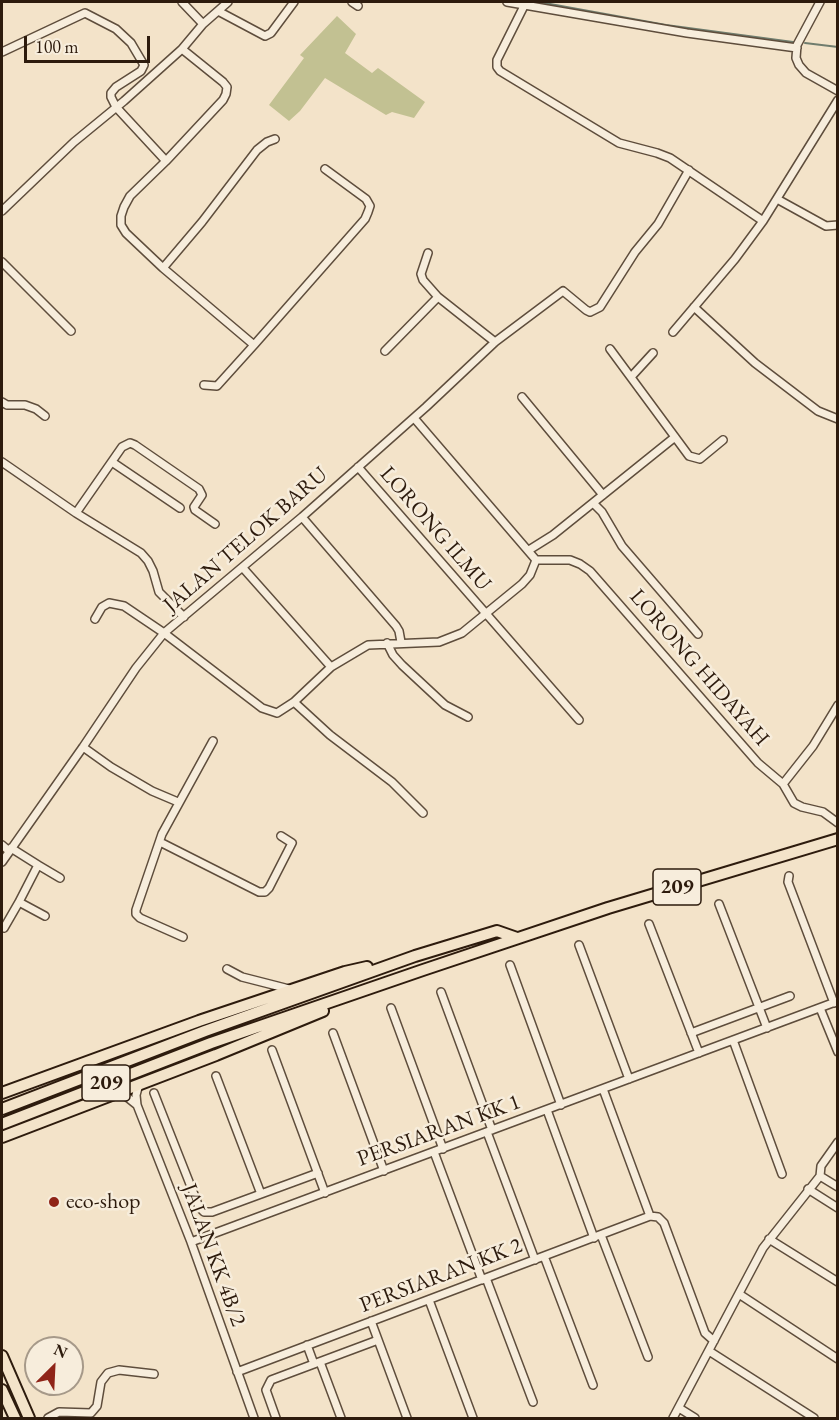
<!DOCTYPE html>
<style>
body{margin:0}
#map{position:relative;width:839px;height:1420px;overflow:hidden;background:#f3e3c9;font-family:"EB Garamond",serif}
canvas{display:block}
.frame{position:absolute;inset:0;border:3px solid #2d1b0d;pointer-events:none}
.north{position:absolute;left:24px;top:1336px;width:60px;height:60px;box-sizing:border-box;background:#f7eddc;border:2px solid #a69989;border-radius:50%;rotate:24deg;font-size:16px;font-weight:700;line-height:24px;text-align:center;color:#2d1b0d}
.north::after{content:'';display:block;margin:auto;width:21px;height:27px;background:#8f2418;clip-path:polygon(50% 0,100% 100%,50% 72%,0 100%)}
.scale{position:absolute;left:24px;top:36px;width:126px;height:27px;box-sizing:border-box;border:3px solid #2d1b0d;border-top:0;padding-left:8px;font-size:18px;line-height:21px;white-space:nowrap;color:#2d1b0d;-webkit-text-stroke:4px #f7eddc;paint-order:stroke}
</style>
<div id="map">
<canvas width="839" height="1420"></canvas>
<div class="frame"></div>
<div class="north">N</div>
<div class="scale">100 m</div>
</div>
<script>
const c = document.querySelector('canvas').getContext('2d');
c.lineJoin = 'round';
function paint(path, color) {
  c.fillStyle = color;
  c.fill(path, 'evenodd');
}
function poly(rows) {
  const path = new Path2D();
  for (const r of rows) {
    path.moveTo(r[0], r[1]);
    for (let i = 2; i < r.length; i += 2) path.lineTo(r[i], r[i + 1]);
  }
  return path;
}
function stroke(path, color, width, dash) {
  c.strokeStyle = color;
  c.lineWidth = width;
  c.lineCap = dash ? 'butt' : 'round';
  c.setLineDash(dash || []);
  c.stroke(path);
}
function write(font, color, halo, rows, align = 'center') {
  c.font = font + ' "EB Garamond",serif';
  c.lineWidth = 5;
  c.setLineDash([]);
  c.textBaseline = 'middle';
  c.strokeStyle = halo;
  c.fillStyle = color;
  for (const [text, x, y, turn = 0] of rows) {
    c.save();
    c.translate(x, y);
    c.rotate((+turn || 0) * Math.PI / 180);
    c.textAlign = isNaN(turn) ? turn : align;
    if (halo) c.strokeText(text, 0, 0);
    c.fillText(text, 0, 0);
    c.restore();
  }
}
const green = poly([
 [337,16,356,34,345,53,372,73,378,68,425,102,414,118,392,112,386,115,325,78,300,111,289,121,269,105,304,58,300,55]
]);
const stream = poly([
 [539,2,666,25,793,42],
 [805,43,838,47]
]);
const minor = poly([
 [182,2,203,24],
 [352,2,358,6],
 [507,2,687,33,797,48],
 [526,2,497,60,497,67,500,71,619,143,657,153,670,158,763,221],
 [820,2,797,45,796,58,799,65,806,73,838,91],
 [218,11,265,36,271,33,294,2],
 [182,49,223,82,227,87,226,94,223,100,166,161,130,196,124,207,121,216,121,225,126,233,163,268,254,345,217,386,204,385],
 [2,52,85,13,116,29,131,43,144,65,141,71,116,87,111,93,111,97,116,107,166,161],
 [777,199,826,226,838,225],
 [2,211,74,142,124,101,182,49,203,24,228,2],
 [428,253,421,274,423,280,438,297,495,342],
 [2,262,71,331],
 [163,268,202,222,257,150,267,142,275,139],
 [694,307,755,363,818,411,838,419],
 [673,332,735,259,763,221,838,100],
 [254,345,365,219,368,212,370,206,366,199,325,169],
 [610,349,689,456,700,459,723,440],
 [385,351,438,297],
 [631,377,653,353],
 [522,397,603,495],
 [2,402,7,405,25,405,36,409,45,416],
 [414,418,536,560],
 [2,462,76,513,141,553,148,561,153,571,159,592,184,617],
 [112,462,180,508],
 [358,467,579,720],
 [593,503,602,512,622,546,698,634],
 [76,513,122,447,130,443,135,445,199,489,202,495,194,507,195,510,215,524],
 [302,517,396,626,399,631,401,642],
 [529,550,553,535,675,437],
 [536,560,570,560,580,564,590,571,758,763,783,784,794,803,802,807,823,812,838,823],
 [243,568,331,667],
 [95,619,102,607,109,603,124,606,164,633,262,708,277,713,294,702,331,667,368,645,439,642,462,633,522,584,530,575,536,560],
 [387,643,393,655,402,665,445,705,468,717],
 [294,702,330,735,392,782,423,813],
 [83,747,111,767,152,791,178,802],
 [783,784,813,746,838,705],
 [160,842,259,892,265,892,269,888,292,843,281,836],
 [2,845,9,851],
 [11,848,38,865,19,902,45,916],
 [2,862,83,747,136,668,164,633,302,517,426,407,495,342,563,291,586,310,590,312,600,307,635,252,658,224,689,170],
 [38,865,60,878],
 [789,876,788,882,834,1003],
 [719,904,767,1028],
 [649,924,699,1053],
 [4,928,19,902],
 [183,937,140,918,136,914,136,910,162,834,213,741],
 [579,945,629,1079],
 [510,965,561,1105],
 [227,969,242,977,289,989],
 [441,992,492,1130],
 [391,1008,443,1149],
 [820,1008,838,1052],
 [333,1033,384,1171],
 [691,1033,790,996],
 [733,1040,782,1174],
 [272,1050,325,1193],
 [216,1076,261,1194],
 [139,1084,136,1095,137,1105,191,1242,254,1418],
 [603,1089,650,1216],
 [116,1093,127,1097,137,1105],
 [154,1093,199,1207,204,1212,212,1212,318,1173],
 [547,1110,594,1238],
 [487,1132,535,1260],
 [434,1152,482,1280],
 [820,1176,838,1187],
 [808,1189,838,1208],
 [601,1235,648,1357],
 [769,1239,838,1282],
 [191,1242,838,1001],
 [544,1256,593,1385],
 [486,1278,533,1402],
 [739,1294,838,1359],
 [429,1300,473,1418],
 [371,1321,407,1418],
 [307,1345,314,1364],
 [709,1351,814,1418],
 [320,1362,341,1418],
 [237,1372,650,1216,658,1217,664,1223,705,1333,714,1341],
 [679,1408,695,1418],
 [48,1418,59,1412,91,1413,97,1406,101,1382,108,1373,119,1370,154,1374],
 [276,1418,266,1390,271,1380,378,1340],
 [673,1418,763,1248,820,1176,821,1166,838,1142]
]);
const primary = poly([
 [2,1093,199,1021,345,972,367,967],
 [2,1109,205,1031,415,956,497,931,517,938],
 [2,1124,211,1043,423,970,608,908,838,839],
 [2,1137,216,1055,323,1011]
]);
const trunk = poly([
 [2,1356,29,1418],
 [2,1390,15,1418]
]);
const markers = [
 [54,1202,6,"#8f2418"]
];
const shields = [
 [677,887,48],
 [106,1083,48]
];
const shieldNames = [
 ["209",677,887],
 ["209",106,1083]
];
const streetNames = [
 ["LORONG ILMU",435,529,49],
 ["JALAN TELOK BARU",246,540,-41],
 ["LORONG HIDAYAH",699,668,49],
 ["PERSIARAN KK 1",439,1131,-20],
 ["JALAN KK 4B/2",213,1255,70],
 ["PERSIARAN KK 2",441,1276,-21]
];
const poiNames = [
 ["eco-shop",66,1202]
];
paint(green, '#c2c192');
stroke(stream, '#707d6e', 2);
stroke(minor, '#5e4d3c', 10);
stroke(primary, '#2d1b0d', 14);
stroke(trunk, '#2d1b0d', 14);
stroke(minor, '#f7eddc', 7);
stroke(primary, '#f3e3c9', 10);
stroke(trunk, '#f3e3c9', 10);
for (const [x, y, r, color] of markers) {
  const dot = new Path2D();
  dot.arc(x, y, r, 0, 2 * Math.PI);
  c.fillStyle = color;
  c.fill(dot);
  stroke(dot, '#f7eddc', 2);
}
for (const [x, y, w] of shields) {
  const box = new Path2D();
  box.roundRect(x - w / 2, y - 18, w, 36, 4.5);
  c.fillStyle = '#f7eddc';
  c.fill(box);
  stroke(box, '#2d1b0d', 1.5);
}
write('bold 21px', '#2d1b0d', null, shieldNames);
write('22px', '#2d1b0d', '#f7eddc', streetNames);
write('22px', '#2d1b0d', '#f7eddc', poiNames, 'left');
</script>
